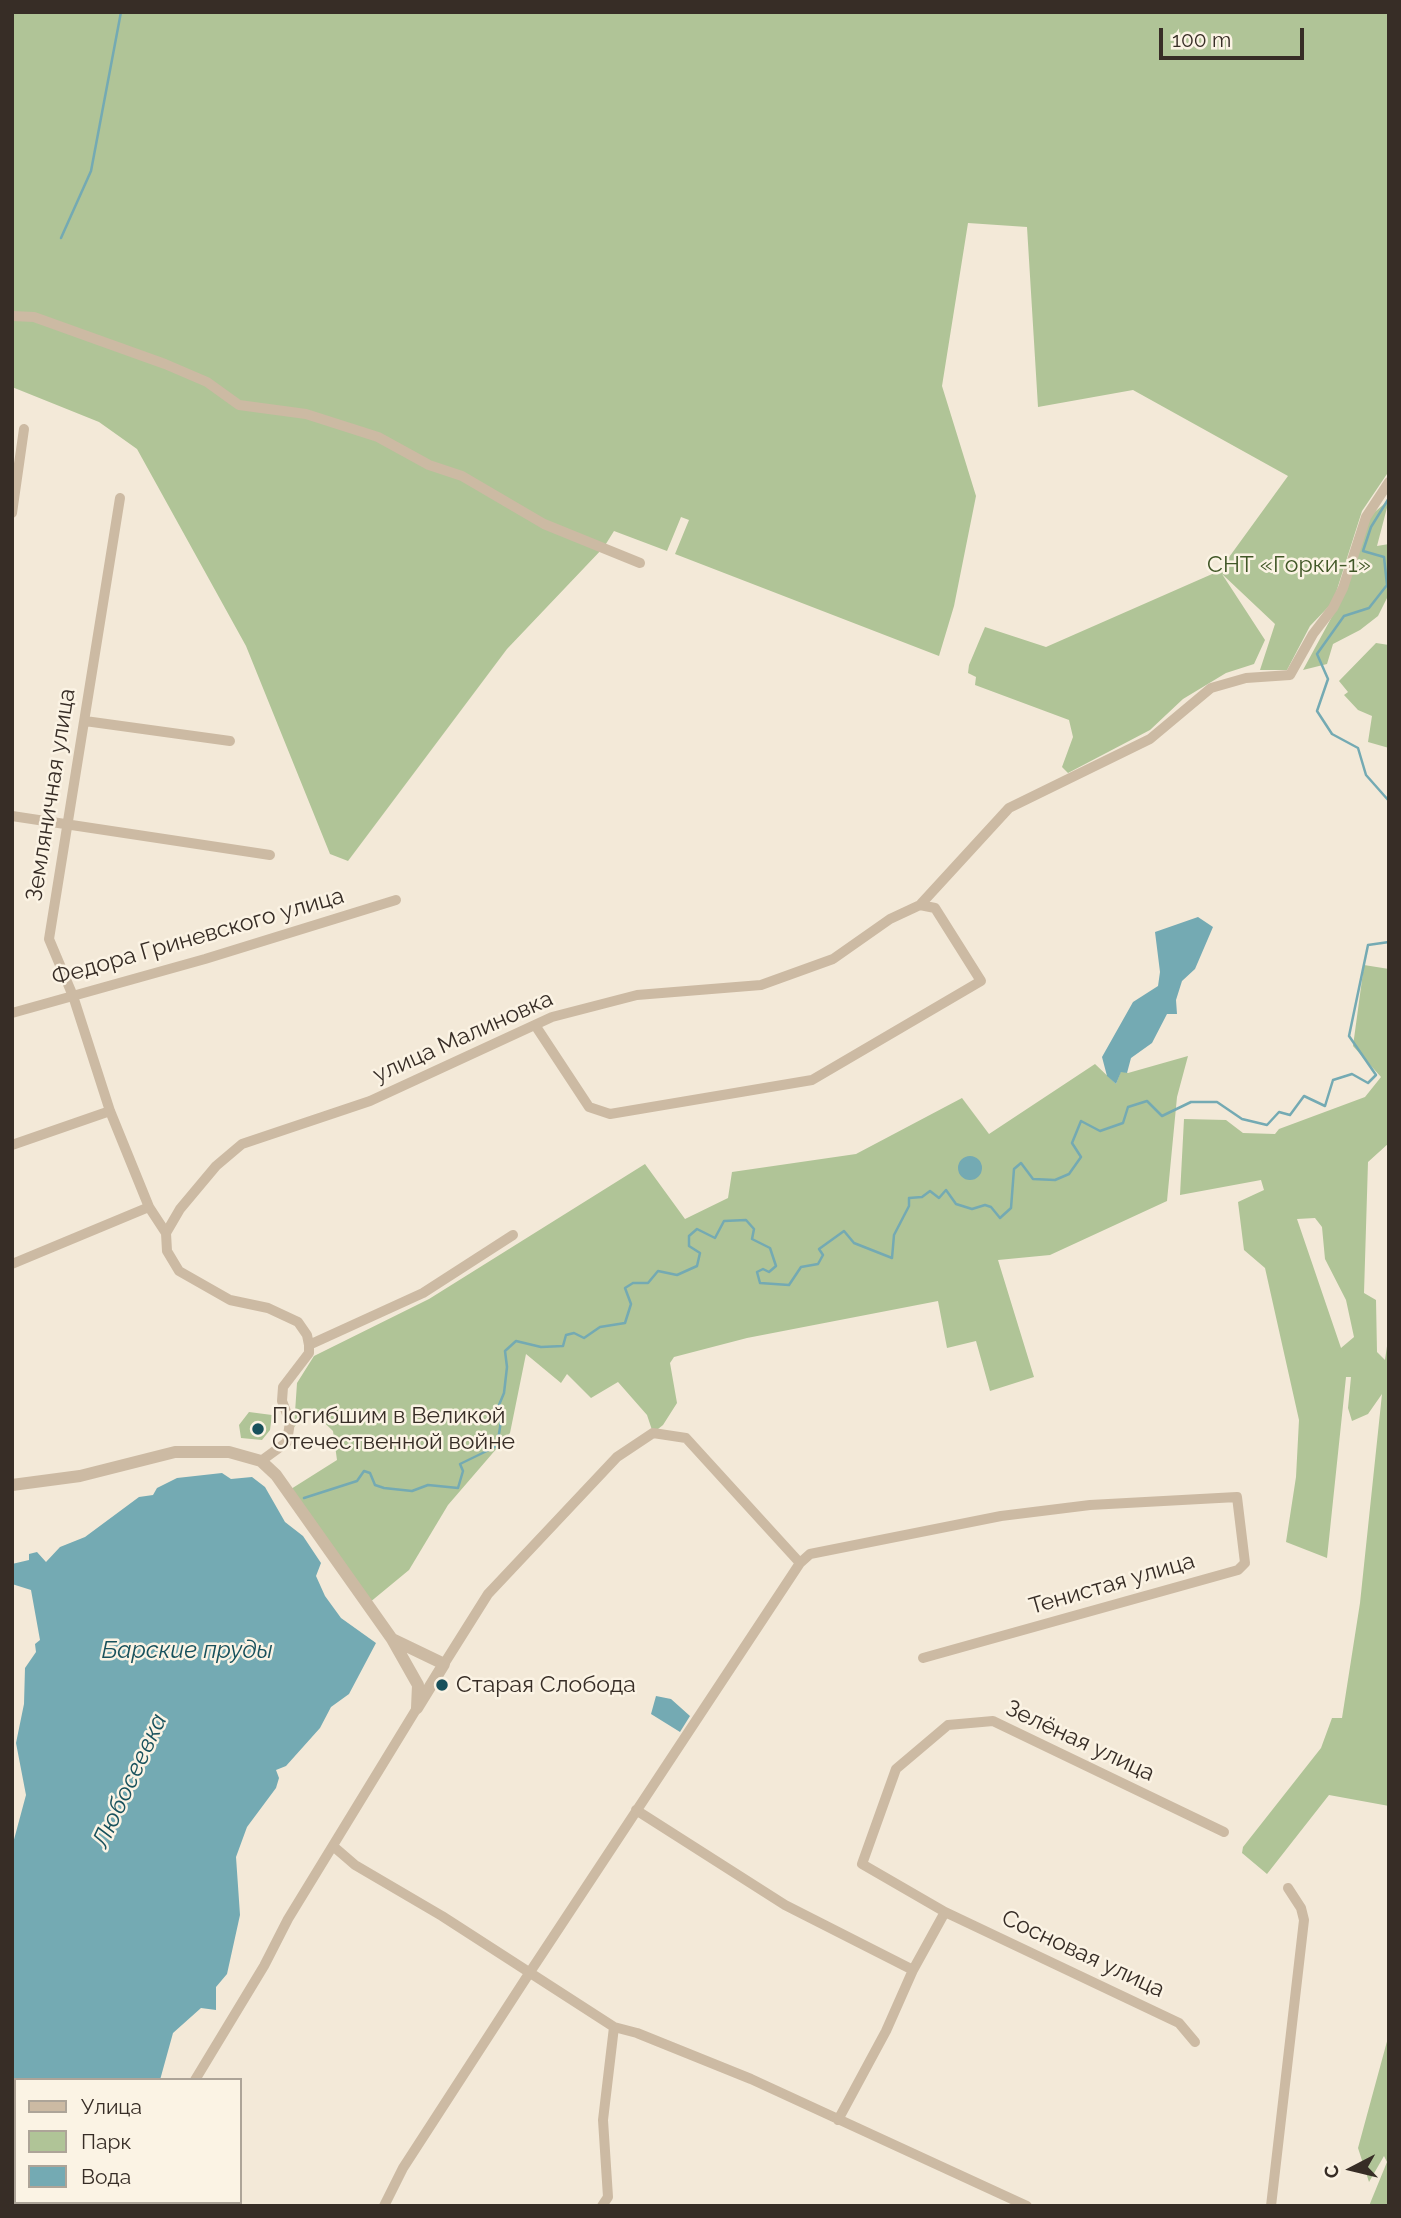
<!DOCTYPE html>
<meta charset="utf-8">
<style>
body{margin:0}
#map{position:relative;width:1401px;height:2218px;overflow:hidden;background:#f3e9d8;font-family:Raleway,sans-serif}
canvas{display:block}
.frame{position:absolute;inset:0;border:14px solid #372d26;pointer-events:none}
.legend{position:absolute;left:14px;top:2078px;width:228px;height:126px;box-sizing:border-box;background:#fbf3e4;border:2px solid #ada498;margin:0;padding:9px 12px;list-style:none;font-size:21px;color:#372d26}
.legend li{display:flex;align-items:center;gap:14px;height:35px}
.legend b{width:35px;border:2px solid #ada498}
.north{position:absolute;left:1317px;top:2134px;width:70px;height:70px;-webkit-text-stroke:5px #fbf3e4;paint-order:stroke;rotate:263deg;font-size:19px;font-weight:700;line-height:28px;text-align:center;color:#372d26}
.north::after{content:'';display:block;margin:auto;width:24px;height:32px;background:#372d26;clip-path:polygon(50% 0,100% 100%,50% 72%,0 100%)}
.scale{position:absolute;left:1159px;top:28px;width:145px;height:32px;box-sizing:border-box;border:4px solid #372d26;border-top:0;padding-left:9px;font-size:21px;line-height:24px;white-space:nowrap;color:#372d26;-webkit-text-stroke:5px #fbf3e4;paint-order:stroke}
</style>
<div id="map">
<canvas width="1401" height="2218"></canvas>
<div class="frame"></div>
<ul class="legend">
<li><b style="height:9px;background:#ccbaa3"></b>Улица</li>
<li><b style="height:19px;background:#b0c497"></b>Парк</li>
<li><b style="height:19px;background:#74aab3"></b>Вода</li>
</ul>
<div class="north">С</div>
<div class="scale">100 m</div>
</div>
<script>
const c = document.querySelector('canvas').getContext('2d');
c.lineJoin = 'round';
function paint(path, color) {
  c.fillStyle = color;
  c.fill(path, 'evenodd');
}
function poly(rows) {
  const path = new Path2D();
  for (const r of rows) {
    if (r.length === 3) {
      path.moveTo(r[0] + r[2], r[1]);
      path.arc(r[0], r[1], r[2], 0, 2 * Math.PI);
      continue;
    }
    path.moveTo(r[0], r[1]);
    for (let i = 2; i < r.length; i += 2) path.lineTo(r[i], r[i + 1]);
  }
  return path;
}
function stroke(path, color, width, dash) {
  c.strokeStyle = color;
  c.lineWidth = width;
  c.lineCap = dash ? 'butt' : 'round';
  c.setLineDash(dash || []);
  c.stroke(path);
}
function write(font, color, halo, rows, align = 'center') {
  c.font = font + ' Raleway,sans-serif';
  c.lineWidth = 5;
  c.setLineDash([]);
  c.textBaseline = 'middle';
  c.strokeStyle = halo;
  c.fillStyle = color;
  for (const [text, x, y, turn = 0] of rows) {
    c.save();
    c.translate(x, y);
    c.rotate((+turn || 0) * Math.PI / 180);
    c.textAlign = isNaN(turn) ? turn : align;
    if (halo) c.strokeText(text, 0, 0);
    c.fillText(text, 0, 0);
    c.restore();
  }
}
const green = poly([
 [12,12,1389,12,1389,471,1362,511,1333,602,1310,626,1287,670,1260,670,1275,624,1222,574,1265,640,1254,664,1226,673,1183,699,1150,730,1068,773,1062,767,1073,737,1069,720,975,685,976,677,968,673,969,665,985,627,1046,647,1219,571,1288,476,1133,390,1038,407,1027,227,968,223,942,386,976,496,954,606,939,656,675,554,689,520,681,517,667,551,614,531,604,547,507,649,348,861,330,854,246,646,137,449,99,422,12,387],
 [1389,500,1377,546,1389,544,1389,594,1378,616,1360,630,1333,644,1327,664,1303,670,1341,600,1371,515],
 [1376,643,1389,645,1389,748,1368,742,1372,716,1358,710,1344,695,1348,692,1339,681],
 [1364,965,1389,969,1389,1143,1368,1162,1364,1293,1376,1300,1377,1352,1385,1360,1389,1332,1389,1806,1329,1795,1267,1874,1242,1853,1243,1847,1321,1748,1332,1718,1342,1718,1360,1603,1382,1394,1368,1414,1352,1421,1348,1408,1351,1377,1346,1377,1327,1558,1286,1542,1296,1477,1299,1420,1265,1268,1244,1250,1238,1202,1264,1190,1261,1180,1180,1195,1184,1119,1226,1120,1243,1133,1275,1134,1279,1129,1365,1097,1381,1077,1353,1046],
 [1315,1218,1322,1227,1325,1259,1346,1300,1354,1337,1341,1348,1297,1219],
 [1188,1056,1177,1097,1167,1201,1050,1255,998,1260,1034,1377,990,1391,976,1341,947,1348,938,1301,747,1338,674,1357,670,1363,677,1403,663,1425,653,1433,647,1415,618,1382,591,1398,567,1374,561,1383,526,1354,510,1433,448,1505,409,1570,369,1603,291,1489,337,1460,333,1431,312,1411,294,1427,297,1383,314,1356,429,1299,645,1164,685,1219,728,1198,732,1172,856,1154,962,1098,989,1134,1095,1064,1116,1084,1121,1071,1128,1073],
 [249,1412,272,1415,270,1430,262,1440,241,1438,239,1425],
 [1389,2034,1389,2206,1369,2206,1387,2162,1384,2156,1369,2182,1358,2148]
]);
const water = poly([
 [1198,917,1213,927,1195,969,1182,981,1176,1000,1177,1014,1167,1014,1152,1043,1131,1058,1127,1073,1121,1072,1116,1084,1107,1076,1102,1057,1133,1002,1158,986,1160,972,1155,932],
 [970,1168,12],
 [222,1473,231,1479,252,1477,265,1487,285,1522,303,1536,321,1563,316,1576,325,1596,341,1618,376,1643,349,1694,331,1707,320,1728,286,1766,276,1770,279,1778,276,1788,247,1827,236,1857,240,1915,227,1974,216,1987,216,2010,201,2008,173,2033,160,2080,16,2080,16,2202,60,2202,62,2206,12,2206,12,1847,26,1795,16,1743,24,1704,25,1668,36,1652,35,1644,40,1640,31,1590,12,1584,12,1564,29,1560,29,1554,37,1552,46,1562,60,1547,85,1537,139,1497,153,1495,157,1488,177,1478],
 [656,1696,671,1699,690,1716,680,1732,651,1714]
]);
const stream = poly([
 [61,238,91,171,121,12],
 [1389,498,1371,527,1363,551,1384,557,1387,585,1369,608,1344,616,1317,654,1328,679,1317,711,1332,734,1358,748,1366,775,1389,801],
 [304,1498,357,1481,364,1471,370,1473,375,1485,384,1488,412,1491,428,1485,458,1488,463,1471,460,1464,497,1446,502,1415,499,1405,504,1393,507,1367,505,1351,516,1341,541,1347,563,1346,566,1335,574,1333,584,1338,600,1327,625,1323,631,1304,625,1288,633,1283,648,1283,658,1271,677,1275,697,1266,700,1253,689,1246,689,1236,697,1229,715,1238,724,1221,746,1220,754,1229,752,1239,770,1248,776,1266,769,1272,763,1269,757,1272,760,1283,789,1285,801,1267,818,1264,823,1255,819,1249,844,1231,854,1243,892,1258,894,1235,909,1206,909,1198,922,1197,930,1191,939,1198,946,1190,956,1204,972,1209,985,1205,991,1207,1000,1218,1011,1208,1014,1169,1021,1163,1033,1179,1055,1180,1069,1174,1081,1157,1072,1143,1081,1121,1100,1131,1123,1123,1128,1107,1147,1101,1162,1116,1191,1102,1217,1102,1242,1119,1267,1125,1279,1112,1290,1115,1304,1096,1325,1106,1333,1080,1352,1074,1368,1083,1376,1075,1349,1036,1368,945,1389,942]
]);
const minor = poly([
 [12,316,34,317,165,364,207,382,239,405,306,414,378,437,429,465,462,476,544,524,640,563],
 [120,498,49,939,73,996,110,1111,149,1207],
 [12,513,24,429],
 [85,721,230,741],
 [12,816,270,855],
 [12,1013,205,959,396,900],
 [535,1025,589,1107,610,1114,812,1080,981,981,935,908,920,905],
 [12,1145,110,1111],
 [12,1264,149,1207,166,1233],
 [309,1345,423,1293,513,1235],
 [261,1461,287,1442,290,1422,282,1401,283,1387,309,1353,309,1345,307,1335,298,1322,268,1308,230,1300,179,1271,167,1251,166,1233,180,1209,216,1166,242,1144,370,1101,552,1017,637,995,761,985,833,959,890,919,920,905,1009,808,1150,739,1211,688,1246,678,1290,675,1313,634,1333,608,1343,588,1366,517,1389,482],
 [444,1664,488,1594,617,1457,653,1433,686,1438,800,1563,810,1554,1001,1516,1090,1505,1237,1497,1245,1563,1238,1570,923,1658],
 [636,1810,785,1905,913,1970,886,2031,838,2120],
 [333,1846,355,1865,442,1916,614,2027,637,2033,751,2079,1027,2206],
 [945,1912,1179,2023,1195,2042],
 [913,1970,945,1912,862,1864,896,1769,948,1725,993,1721,1224,1832],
 [195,2080,264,1966,288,1919,417,1708],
 [136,2206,138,2202],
 [384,2206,403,2168,530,1972,800,1563],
 [602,2206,608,2197,603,2120,614,2027],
 [1271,2206,1304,1920,1301,1908,1288,1888]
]);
const tertiary = poly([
 [12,1485,80,1476,175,1452,229,1452,261,1461,276,1475,392,1639,418,1685,417,1708],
 [392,1639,444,1664,417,1708]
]);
const markers = [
 [258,1429,7,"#18515c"],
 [442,1685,7,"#18515c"]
];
const parkNames = [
 ["СНТ «Горки-1»",1289,565]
];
const streetNames = [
 ["Земляничная улица",51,795,-81],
 ["Федора Гриневского улица",198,937,-16],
 ["улица Малиновка",463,1037,-24],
 ["Тенистая улица",1112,1584,-16],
 ["Зелёная улица",1080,1741,25],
 ["Сосновая улица",1083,1954,25]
];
const poiNames = [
 ["Погибшим в Великой",272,1416],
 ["Отечественной войне",272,1442],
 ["Старая Слобода",456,1685]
];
const waterNames = [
 ["Барские пруды",187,1651],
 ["Любосеевка",130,1781,-65]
];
paint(green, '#b0c497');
paint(water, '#74aab3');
stroke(stream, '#74aab3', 2.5);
stroke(minor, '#ccbaa3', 10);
stroke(tertiary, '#ccbaa3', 12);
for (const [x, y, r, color] of markers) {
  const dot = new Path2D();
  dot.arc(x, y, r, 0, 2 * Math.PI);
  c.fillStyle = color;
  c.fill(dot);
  stroke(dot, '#fbf3e4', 2.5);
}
write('23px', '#415727', '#fbf3e4', parkNames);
write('23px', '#372d26', '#fbf3e4', streetNames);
write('23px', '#372d26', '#fbf3e4', poiNames, 'left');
write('italic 24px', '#18515c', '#fbf3e4', waterNames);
</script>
